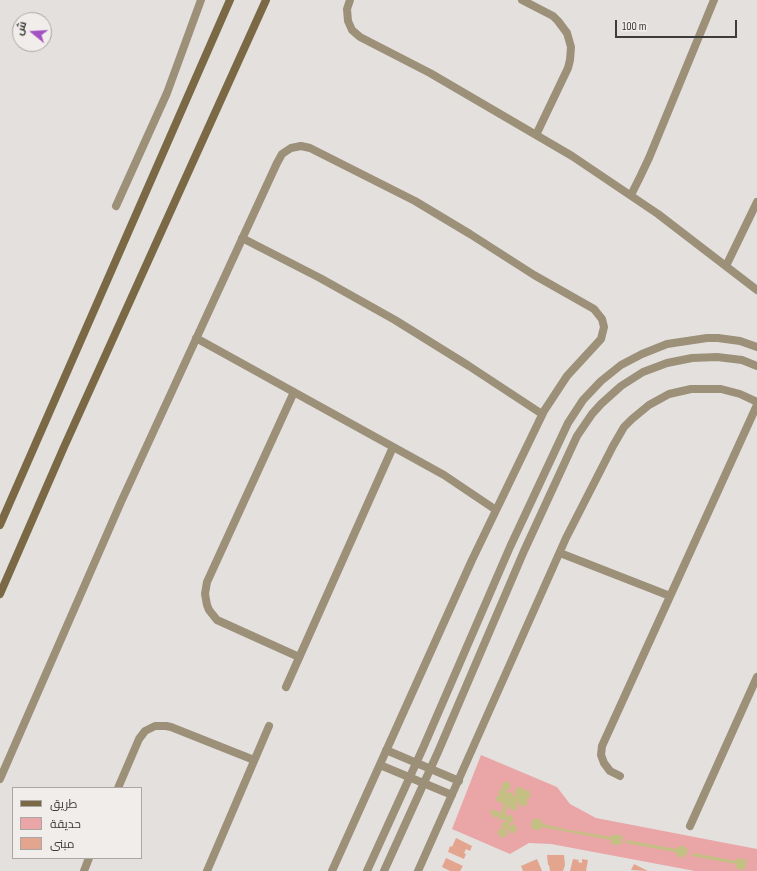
<!DOCTYPE html>
<meta charset="utf-8">
<style>
body{margin:0}
#map{position:relative;width:757px;height:871px;overflow:hidden;background:#e3e0de;font-family:"Sofia Sans Condensed",Cairo,sans-serif}
canvas{display:block}
.legend{position:absolute;left:12px;top:787px;width:130px;height:72px;box-sizing:border-box;background:#f0edeb;border:1px solid #a9a6a5;margin:0;padding:5px 7px;list-style:none;font-size:12px;color:#3e3c3b}
.legend li{display:flex;align-items:center;gap:8px;height:20px}
.legend b{width:20px;border:1px solid #a9a6a5}
.north{position:absolute;left:12px;top:12px;width:40px;height:40px;box-sizing:border-box;background:#f0edeb;border:1px solid #a9a6a5;border-radius:50%;rotate:288deg;font-size:11px;font-weight:700;line-height:16px;text-align:center;color:#3e3c3b}
.north::after{content:'';display:block;margin:auto;width:14px;height:18px;background:#a252c3;clip-path:polygon(50% 0,100% 100%,50% 72%,0 100%)}
.scale{position:absolute;left:615px;top:20px;width:122px;height:18px;box-sizing:border-box;border:2px solid #3e3c3b;border-top:0;padding-left:5px;font-size:12px;line-height:14px;white-space:nowrap;color:#3e3c3b;-webkit-text-stroke:3px #f0edeb;paint-order:stroke}
</style>
<div id="map">
<canvas width="757" height="871"></canvas>
<ul class="legend">
<li><b style="height:5px;background:#7b6946"></b>طريق</li>
<li><b style="height:11px;background:#eaa6a6"></b>حديقة</li>
<li><b style="height:11px;background:#e4a58f"></b>مبنى</li>
</ul>
<div class="north">ش</div>
<div class="scale">100 m</div>
</div>
<script>
const c = document.querySelector('canvas').getContext('2d');
c.lineJoin = 'round';
function paint(path, color) {
  c.fillStyle = color;
  c.fill(path, 'evenodd');
}
function poly(rows) {
  const path = new Path2D();
  for (const r of rows) {
    path.moveTo(r[0], r[1]);
    for (let i = 2; i < r.length; i += 2) path.lineTo(r[i], r[i + 1]);
  }
  return path;
}
function stroke(path, color, width, dash) {
  c.strokeStyle = color;
  c.lineWidth = width;
  c.lineCap = dash ? 'butt' : 'round';
  c.setLineDash(dash || []);
  c.stroke(path);
}
const green = poly([
 [481,755,557,787,570,804,596,818,757,849,757,871,695,871,551,844,529,843,510,854,452,829]
]);
const water = poly([
 [506,781,510,783,509,784,511,785,509,790,507,790,506,792,508,793,509,792,513,793,512,795,515,796,516,794,514,793,517,787,519,788,520,787,523,788,523,790,525,791,526,790,530,791,529,793,531,794,529,799,527,799,526,801,528,802,526,806,524,805,523,807,519,805,520,803,518,802,516,805,518,806,516,810,515,809,514,811,510,809,510,807,508,806,505,815,508,816,509,814,513,816,512,818,514,819,512,823,510,822,509,825,512,826,513,824,517,826,516,828,517,829,516,832,514,831,513,834,509,832,510,830,507,829,506,831,508,832,506,837,504,836,503,838,499,836,500,835,497,834,500,828,502,829,503,827,501,826,503,822,505,823,506,820,503,819,502,821,498,819,499,817,497,816,496,818,492,816,493,814,490,813,492,809,501,813,504,804,495,800,497,796,499,796,500,795,498,794,500,789,502,790,503,788,501,787,503,782,505,783],
 [537,818,541,820,543,824,569,830,612,837,613,834,623,836,621,845,611,844,611,840,542,827,539,830,535,830,531,827,531,823,533,820],
 [626,840,676,849,680,846,683,846,687,849,688,852,685,856,681,858,677,855,675,852,626,843],
 [693,853,736,861,737,858,747,860,745,870,735,868,736,864,692,856]
]);
const building = poly([
 [456,838,472,846,470,851,466,849,464,853,466,854,464,859,448,852,450,846,452,847],
 [547,855,564,855,565,865,563,871,550,871,549,865,548,865],
 [446,858,463,866,460,871,450,871,442,867],
 [537,859,542,871,523,871,521,866],
 [573,859,579,860,578,862,582,863,582,859,588,860,586,871,570,871],
 [634,864,648,871,631,870]
]);
const minor = poly([
 [350,0,347,9,348,21,352,30,360,37,430,73,572,156,658,214,757,290],
 [522,0,553,16,558,21,567,33,571,47,570,60,568,68,536,135],
 [631,195,640,177,649,158,714,0],
 [242,238,320,278,395,320,469,366,542,414],
 [726,266,757,202],
 [196,338,444,475,496,510],
 [294,392,207,582,205,594,207,605,209,610,217,620,299,657],
 [560,553,670,596],
 [286,687,393,447],
 [386,750,459,781],
 [380,765,452,795],
 [620,776,610,771,604,763,601,755,602,746,757,405],
 [0,779,121,502,277,163,282,154,291,148,301,146,310,148,415,201,470,234,534,275,594,309,602,319,604,327,601,339,567,376,544,411,472,560,332,871],
 [118,788,139,739,145,731,155,726,166,726,171,727,254,760],
 [690,826,757,677],
 [84,871,89,858],
 [207,871,269,726],
 [367,871,423,748,510,547,568,423,583,400,601,381,621,365,642,354,667,344,707,338,718,338,740,341,757,347],
 [384,871,438,752,524,551,577,436,592,414,601,404,621,386,643,372,667,363,692,358,717,357,742,360,757,366],
 [418,871,566,538,613,446,624,427,632,419,649,405,669,394,691,389,721,389,740,394,757,402]
]);
const tertiary = poly([
 [116,206,167,93,201,0]
]);
const secondary = poly([
 [0,525,230,0],
 [0,594,64,447,266,0]
]);
paint(green, '#eaa6a6');
paint(water, '#c4c083');
paint(building, '#e4a58f');
stroke(minor, '#9c9078', 8);
stroke(tertiary, '#9c9078', 8);
stroke(secondary, '#7b6946', 8);
</script>
